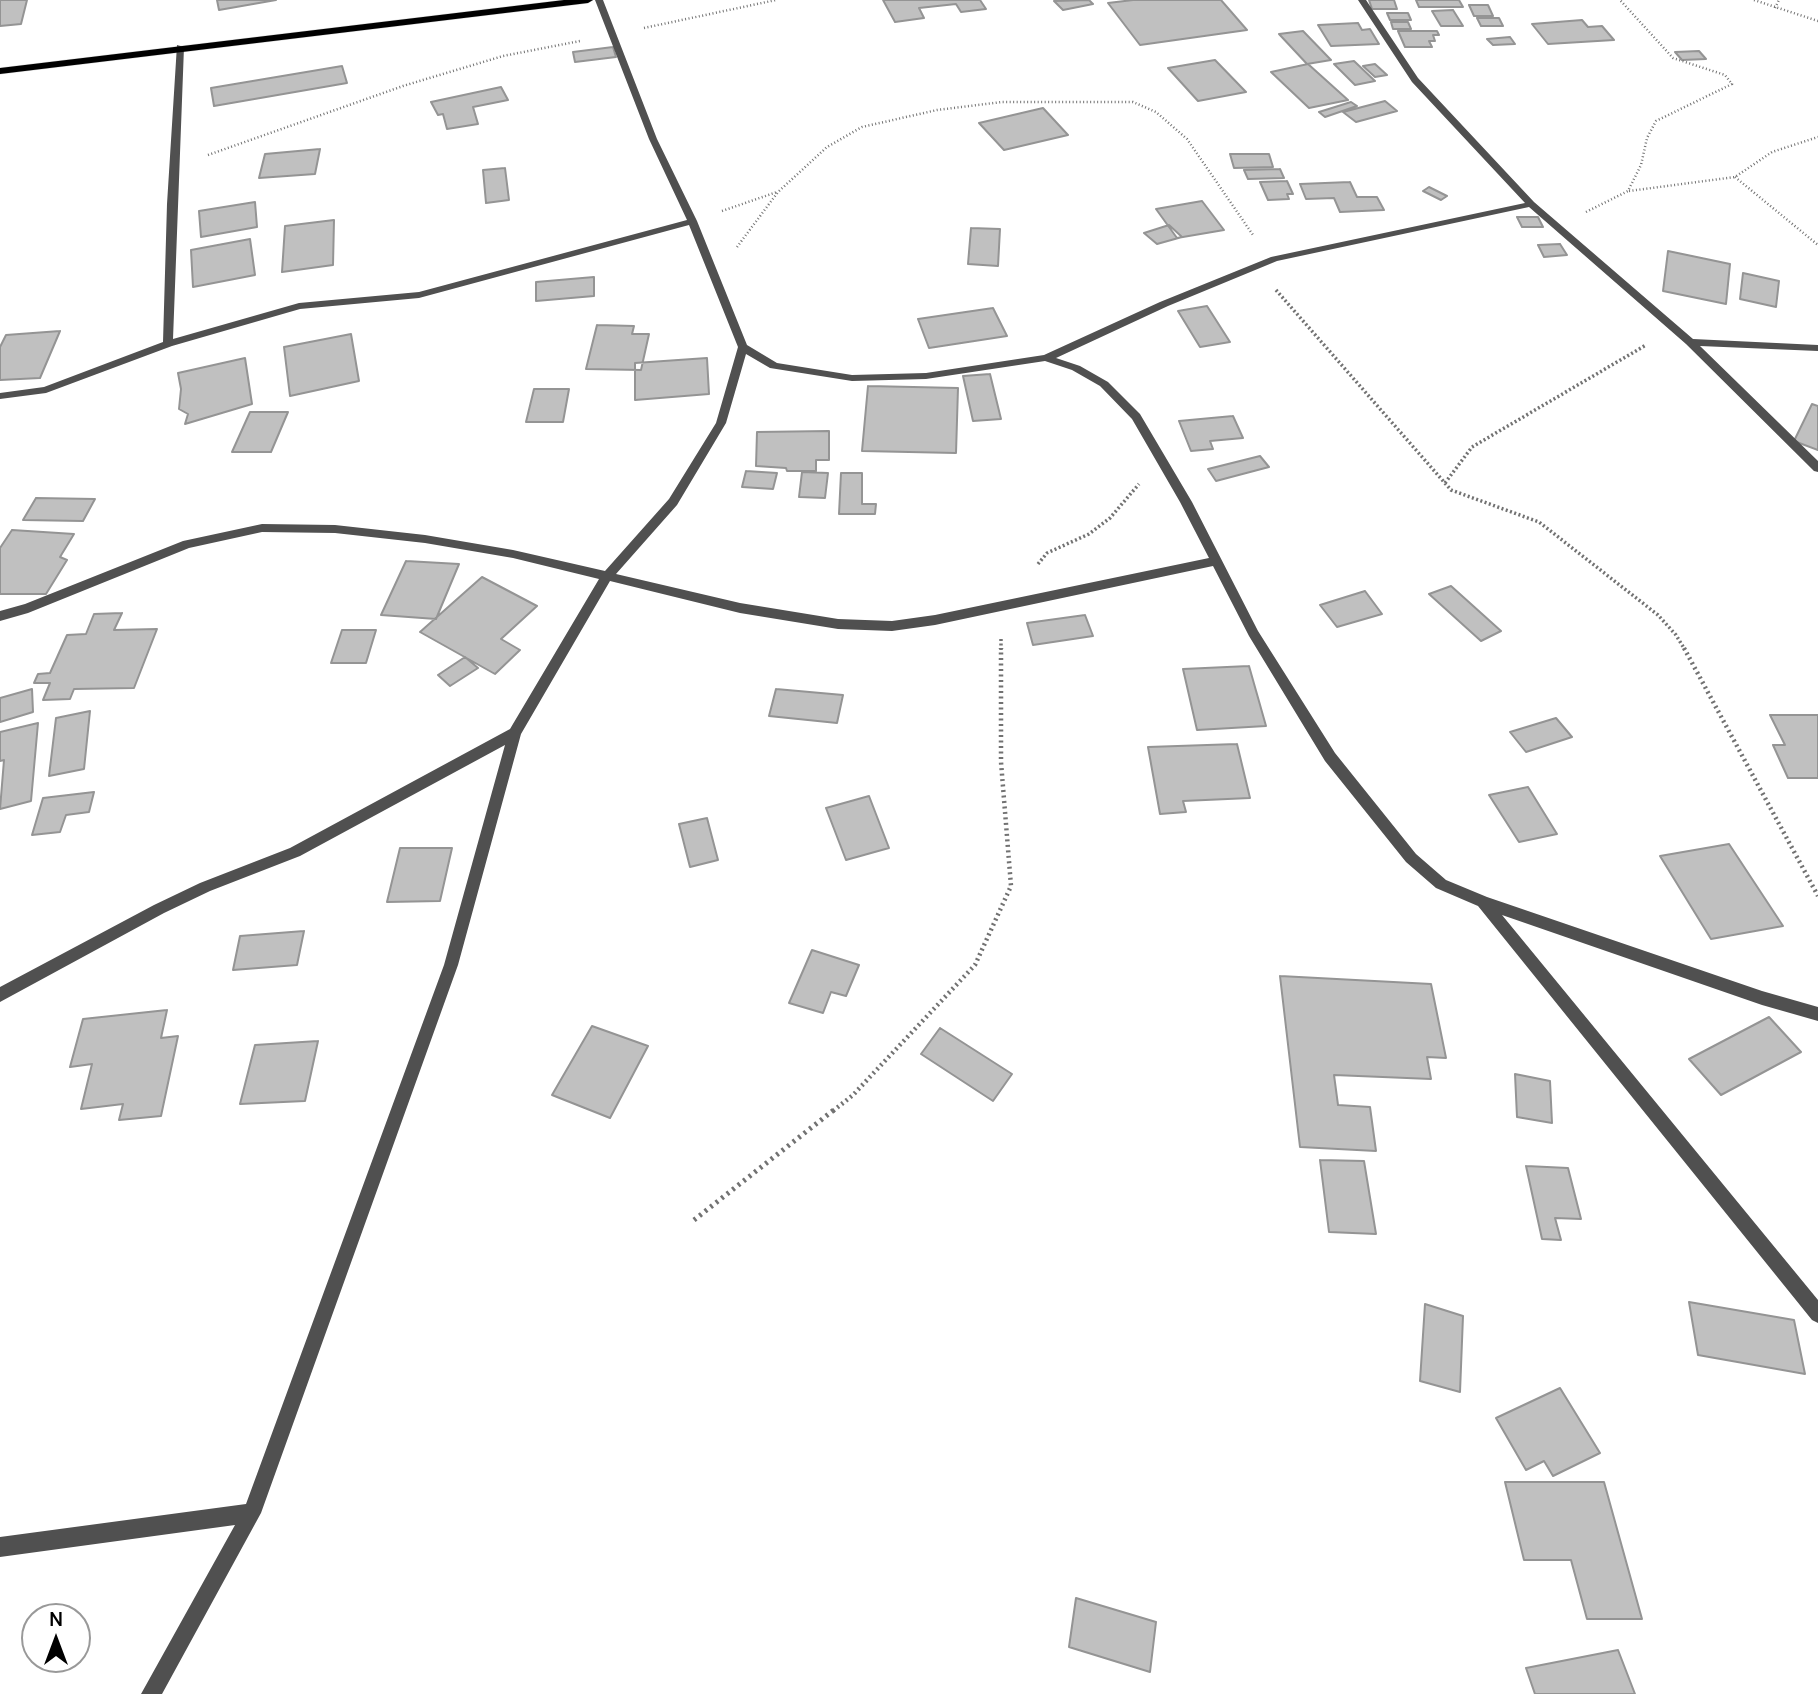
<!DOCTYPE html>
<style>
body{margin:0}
#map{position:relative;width:1818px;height:1694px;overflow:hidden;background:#fff;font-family:Manrope,sans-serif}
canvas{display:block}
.north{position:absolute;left:21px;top:1603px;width:70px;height:70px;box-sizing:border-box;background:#fff;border:2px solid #999;border-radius:50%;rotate:0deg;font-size:19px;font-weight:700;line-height:28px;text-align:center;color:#000}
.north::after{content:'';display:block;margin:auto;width:24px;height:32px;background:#000;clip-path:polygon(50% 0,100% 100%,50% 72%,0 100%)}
</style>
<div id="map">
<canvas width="1818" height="1694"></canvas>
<div class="north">N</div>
</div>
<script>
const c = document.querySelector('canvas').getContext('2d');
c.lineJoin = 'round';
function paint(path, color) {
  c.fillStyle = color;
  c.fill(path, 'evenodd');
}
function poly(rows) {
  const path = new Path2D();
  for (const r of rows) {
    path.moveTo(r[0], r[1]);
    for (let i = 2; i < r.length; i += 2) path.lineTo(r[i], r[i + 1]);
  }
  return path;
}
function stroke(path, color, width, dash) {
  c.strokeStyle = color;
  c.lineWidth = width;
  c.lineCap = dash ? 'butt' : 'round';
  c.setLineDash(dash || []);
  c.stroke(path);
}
const building = poly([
 [0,0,27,0,21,24,0,26,0,0],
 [217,0,276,0,219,10,217,0],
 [883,0,980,0,986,9,961,12,956,4,919,8,924,18,895,22,883,0],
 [1089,0,1093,4,1063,10,1054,1,1089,0],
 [1133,0,1221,0,1247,30,1140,45,1108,3,1133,0],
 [1369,0,1394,0,1397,9,1372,9,1369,0],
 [1416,0,1459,0,1463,7,1419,7,1416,0],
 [1469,5,1488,5,1493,16,1474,16,1469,5],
 [1453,10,1463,26,1441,26,1432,11,1453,10],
 [1387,13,1408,13,1411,20,1390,20,1387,13],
 [1477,18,1499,18,1503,26,1481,26,1477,18],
 [1582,20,1588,27,1602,26,1614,40,1548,44,1532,24,1582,20],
 [1391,22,1408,22,1411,29,1393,29,1391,22],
 [1358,23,1362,30,1370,29,1379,44,1331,46,1318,25,1358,23],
 [1303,31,1331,60,1307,64,1279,34,1303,31],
 [1398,31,1437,31,1439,35,1433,35,1435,41,1429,41,1432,47,1405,47,1398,31],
 [1510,37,1515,44,1493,45,1487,39,1510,37],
 [613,47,616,57,575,62,573,52,613,47],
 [1699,51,1706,59,1682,60,1675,52,1699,51],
 [1215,60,1246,92,1198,101,1168,68,1215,60],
 [1354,61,1375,81,1355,85,1334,64,1354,61],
 [1308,64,1348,100,1309,108,1271,72,1308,64],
 [1375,64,1387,75,1375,77,1363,66,1375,64],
 [342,66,347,83,214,106,211,88,342,66],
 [501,87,508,100,473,107,478,124,447,129,443,114,438,115,431,102,501,87],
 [1385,101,1397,111,1356,122,1343,112,1385,101],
 [1351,102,1357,106,1325,117,1319,112,1351,102],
 [1043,108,1068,135,1004,150,979,123,1043,108],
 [320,149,315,174,259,178,265,154,320,149],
 [1230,154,1269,154,1273,167,1234,168,1230,154],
 [505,168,509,200,486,203,483,170,505,168],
 [1280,169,1284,178,1248,179,1244,170,1280,169],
 [1287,181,1293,194,1287,194,1289,199,1268,200,1260,182,1287,181],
 [1350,182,1357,197,1377,197,1384,210,1340,212,1334,198,1306,199,1300,184,1350,182],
 [1429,187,1447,196,1441,200,1423,191,1429,187],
 [1202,201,1224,230,1177,238,1156,209,1202,201],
 [255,202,257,227,201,237,199,211,255,202],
 [1517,217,1538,217,1543,227,1522,227,1517,217],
 [334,220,333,265,282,272,285,226,334,220],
 [1169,225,1182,237,1157,244,1144,233,1169,225],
 [971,228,1000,229,998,266,968,264,971,228],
 [250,239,255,275,193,287,191,250,250,239],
 [1560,244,1567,255,1544,257,1538,245,1560,244],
 [1668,251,1730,264,1726,304,1663,291,1668,251],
 [1743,273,1779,281,1776,307,1740,299,1743,273],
 [594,277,594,296,536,301,536,282,594,277],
 [1207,306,1230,342,1200,347,1178,311,1207,306],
 [993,308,1007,336,929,348,918,319,993,308],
 [597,325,634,326,632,334,649,334,641,370,586,369,597,325],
 [60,331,40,378,0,380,0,347,6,335,60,331],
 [351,334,359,381,290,396,284,347,351,334],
 [245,358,252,404,185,424,188,414,179,409,181,389,178,373,245,358],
 [707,358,709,394,635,400,635,363,707,358],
 [990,374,1001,419,973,421,963,376,990,374],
 [868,386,958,388,956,453,862,451,868,386],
 [534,389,569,389,563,422,526,422,534,389],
 [1812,404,1818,406,1818,450,1794,441,1812,404],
 [250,412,288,412,271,452,232,452,250,412],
 [1233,416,1243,438,1210,441,1213,449,1191,451,1179,421,1233,416],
 [829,431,829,460,816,460,816,471,787,471,786,468,756,466,757,432,829,431],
 [1260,456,1269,467,1216,481,1208,469,1260,456],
 [746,471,777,473,773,489,742,487,746,471],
 [802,472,828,473,825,498,799,497,802,472],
 [841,473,862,473,862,504,876,504,875,514,839,514,841,473],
 [36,498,95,499,83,521,23,520,36,498],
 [12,530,74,534,60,557,67,560,46,594,0,594,0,548,12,530],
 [406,561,459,564,436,619,381,615,406,561],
 [482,577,537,606,501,639,520,650,495,674,420,632,482,577],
 [1451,586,1501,631,1481,641,1429,594,1451,586],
 [1365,591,1382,614,1337,627,1320,605,1365,591],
 [122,613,114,630,157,629,134,688,74,689,70,699,43,700,50,683,34,683,38,674,50,673,67,635,86,634,94,614,122,613],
 [1085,615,1093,636,1033,645,1027,623,1085,615],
 [342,630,376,630,366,663,331,663,342,630],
 [465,657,478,668,450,686,438,675,465,657],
 [1249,666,1266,726,1197,730,1183,669,1249,666],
 [32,689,33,712,0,722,0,698,32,689],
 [776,689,843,695,837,723,769,716,776,689],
 [90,711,84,769,49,776,56,718,90,711],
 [1770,715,1818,715,1818,778,1788,778,1773,745,1785,745,1770,715],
 [1556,718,1572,737,1526,752,1510,732,1556,718],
 [38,723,31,801,0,809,4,760,0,761,0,732,38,723],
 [1237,744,1250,798,1183,801,1186,812,1160,814,1148,747,1237,744],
 [1528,787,1557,834,1519,842,1489,795,1528,787],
 [94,792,89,812,66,815,60,832,32,835,43,798,94,792],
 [869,796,889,848,846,860,826,808,869,796],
 [707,818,718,860,690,867,679,824,707,818],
 [1729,844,1783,926,1711,939,1660,856,1729,844],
 [400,848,452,848,440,901,387,902,400,848],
 [304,931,297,965,233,970,240,936,304,931],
 [812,950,859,965,846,996,831,992,823,1013,789,1003,812,950],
 [1280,976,1431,984,1446,1058,1427,1057,1431,1079,1334,1075,1338,1105,1370,1107,1376,1151,1300,1147,1280,976],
 [167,1010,161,1038,178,1036,161,1116,119,1120,123,1104,81,1109,92,1064,70,1067,83,1019,167,1010],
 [1769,1017,1801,1052,1721,1095,1689,1059,1769,1017],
 [592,1026,648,1046,610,1118,552,1095,592,1026],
 [940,1028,1012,1074,993,1101,921,1054,940,1028],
 [318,1041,305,1101,240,1104,255,1045,318,1041],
 [1515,1074,1550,1081,1552,1123,1517,1117,1515,1074],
 [1320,1160,1364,1161,1376,1234,1329,1232,1320,1160],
 [1526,1166,1568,1168,1581,1219,1555,1218,1561,1240,1542,1239,1526,1166],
 [1689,1302,1794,1320,1805,1374,1698,1355,1689,1302],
 [1425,1304,1463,1316,1460,1392,1420,1381,1425,1304],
 [1560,1388,1600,1453,1553,1476,1544,1461,1526,1470,1496,1418,1560,1388],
 [1505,1482,1604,1482,1642,1619,1587,1619,1571,1560,1524,1560,1505,1482],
 [1076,1598,1156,1622,1150,1672,1069,1647,1076,1598],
 [1618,1650,1635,1694,1535,1694,1526,1668,1618,1650]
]);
const pathFar3 = poly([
 [1754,0,1818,21],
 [1775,8,1779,0],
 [644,28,776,0],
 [208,155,403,86,503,56,580,41],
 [1735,177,1818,245],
 [1629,191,1735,177,1772,152,1818,137],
 [722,211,777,192],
 [1586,212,1628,191,1641,165,1647,138,1656,121,1732,84,1725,75,1673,58,1620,0],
 [737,247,778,192,827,147,862,127,937,110,1002,102,1133,102,1156,112,1187,139,1253,235]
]);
const pathFar2 = poly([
 [1276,290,1451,490,1539,522,1658,615,1676,635,1685,650],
 [1445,483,1472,447,1646,345],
 [1038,564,1047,553,1089,534,1110,518,1139,484],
 [1001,639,1001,650]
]);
const pathFar1 = poly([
 [1684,648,1818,896],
 [833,1111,853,1095,975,965,1011,886,1001,762,1001,648]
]);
const path = poly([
 [694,1220,835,1109]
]);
const street = poly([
 [595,0,603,0,657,139,697,221,747,345,777,363,852,375,926,373,1044,355,1160,302,1271,257,1525,203,1412,82,1358,0,1366,0,1418,78,1534,202,1693,339,1818,345,1818,351,1700,346,1818,461,1818,472,1814,471,1686,344,1529,207,1277,261,1168,306,1056,358,1080,366,1108,382,1140,414,1192,502,1258,631,1335,753,1416,854,1446,880,1487,897,1762,991,1818,1007,1818,1021,1762,1005,1502,915,1818,1300,1818,1323,1812,1320,1478,906,1436,888,1406,862,1325,761,1249,636,1213,566,935,625,892,631,838,629,740,613,610,581,521,734,458,965,261,1513,162,1694,141,1694,235,1525,0,1557,0,1537,246,1504,444,965,505,745,300,856,210,891,164,913,0,1002,0,987,154,905,200,883,290,848,510,729,599,579,513,558,425,543,335,533,262,532,189,548,28,613,0,621,0,611,25,604,183,541,262,524,335,525,425,535,513,550,605,571,669,499,716,423,738,347,689,225,419,298,300,309,172,346,46,393,0,399,0,393,44,387,163,342,167,204,177,45,184,47,173,339,299,303,419,292,687,220,649,139,595,0],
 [746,354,770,368,852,381,926,379,1045,361,1072,370,1100,386,1132,419,1180,502,1209,558,935,615,892,621,838,619,740,603,616,574,677,505,726,423,746,354]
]);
const primary = poly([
 [564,0,593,0,588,3,0,74,0,68,564,0]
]);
paint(building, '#c0c0c0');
stroke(building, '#949494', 2);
stroke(primary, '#dbdbdb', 1);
stroke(pathFar3, '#727272', 2.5, [1, 2.5]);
stroke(pathFar2, '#727272', 3.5, [2, 2.5]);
stroke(pathFar1, '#727272', 4.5, [2, 3.5]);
stroke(path, '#727272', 5, [2.5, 4.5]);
paint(street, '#505050');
paint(primary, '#000');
</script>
